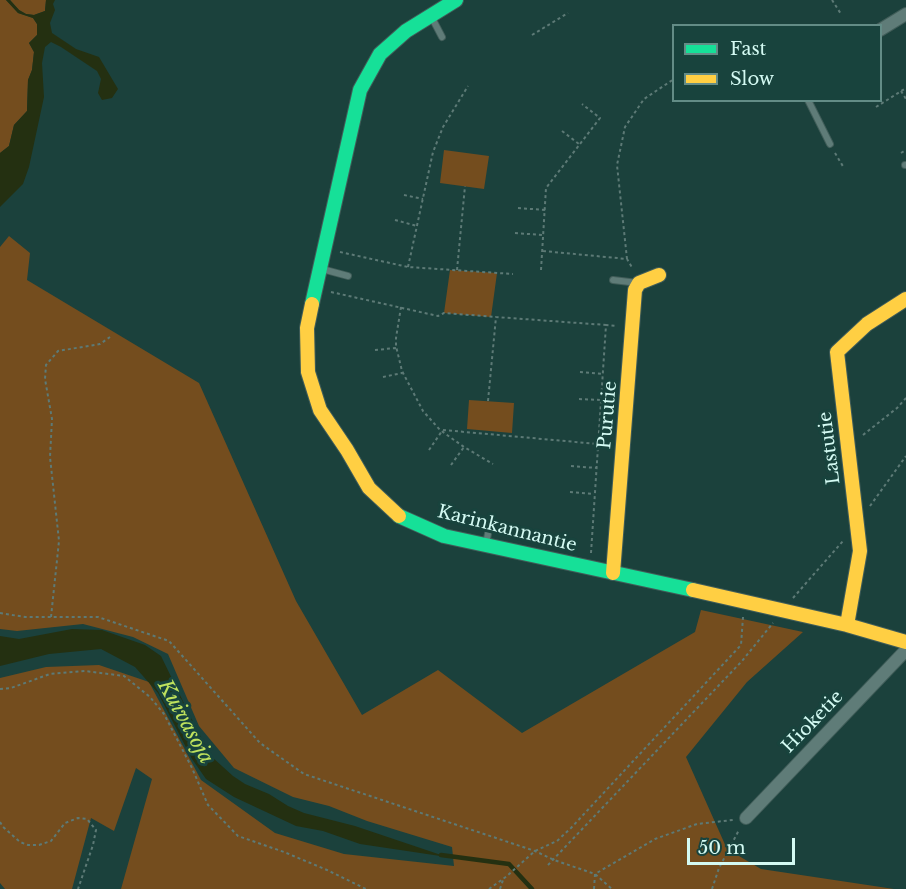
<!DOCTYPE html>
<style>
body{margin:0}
#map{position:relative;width:906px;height:889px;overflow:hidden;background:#1b413c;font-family:"Libre Baskerville",serif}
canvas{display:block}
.legend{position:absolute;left:672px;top:24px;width:210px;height:78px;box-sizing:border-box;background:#18433d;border:2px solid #638c86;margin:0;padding:8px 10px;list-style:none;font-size:18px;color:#d4faf3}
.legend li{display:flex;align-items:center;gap:12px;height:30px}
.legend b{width:30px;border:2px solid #638c86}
.scale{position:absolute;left:687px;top:838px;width:108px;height:27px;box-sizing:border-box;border:3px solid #d4faf3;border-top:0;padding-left:8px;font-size:18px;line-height:21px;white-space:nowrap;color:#d4faf3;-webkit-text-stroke:4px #18433d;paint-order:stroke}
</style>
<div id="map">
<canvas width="906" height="889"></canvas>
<ul class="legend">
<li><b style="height:8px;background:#16e098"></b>Fast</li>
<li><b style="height:8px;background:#ffcf43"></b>Slow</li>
</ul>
<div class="scale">50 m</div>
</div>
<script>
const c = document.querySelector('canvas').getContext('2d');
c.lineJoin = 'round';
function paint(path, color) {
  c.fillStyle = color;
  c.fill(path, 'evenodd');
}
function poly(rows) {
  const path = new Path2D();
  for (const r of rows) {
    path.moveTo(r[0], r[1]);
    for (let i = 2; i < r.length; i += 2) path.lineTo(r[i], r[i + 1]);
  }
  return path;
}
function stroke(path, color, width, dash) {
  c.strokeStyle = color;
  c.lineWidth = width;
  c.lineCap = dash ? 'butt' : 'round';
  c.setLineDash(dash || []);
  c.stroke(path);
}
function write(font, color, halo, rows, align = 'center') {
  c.font = font + ' "Libre Baskerville",serif';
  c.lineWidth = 6;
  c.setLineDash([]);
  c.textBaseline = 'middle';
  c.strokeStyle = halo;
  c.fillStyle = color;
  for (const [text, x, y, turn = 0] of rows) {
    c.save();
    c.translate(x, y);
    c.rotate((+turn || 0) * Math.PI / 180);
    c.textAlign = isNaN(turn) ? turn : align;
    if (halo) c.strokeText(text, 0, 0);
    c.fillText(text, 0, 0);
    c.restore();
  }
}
const green = poly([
 [0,0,6,0,18,13,33,18,37,24,37,35,29,43,34,52,32,70,28,80,27,111,14,125,9,146,0,153],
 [10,0,46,0,45,11,34,15,26,14,19,10],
 [444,150,489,156,484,189,440,183],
 [9,236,30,253,27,280,199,383,296,601,362,715,438,670,522,733,695,632,701,610,803,632,747,682,686,757,727,849,761,869,894,889,121,889,152,779,136,768,114,831,91,818,72,889,5,889,0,883,0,678,46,667,99,665,149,682,201,780,275,833,344,854,454,866,452,847,367,821,329,806,293,797,234,768,199,726,168,654,133,637,83,624,17,631,0,629,0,247],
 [450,270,497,273,491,317,444,313],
 [469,400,514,403,512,433,467,429]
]);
const water = poly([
 [6,0,10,0,19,10,26,14,34,15,45,11,46,0,55,0,53,4,55,10,50,23,52,33,76,49,99,57,118,89,112,98,102,100,98,93,101,79,97,71,61,47,51,42,45,47,42,63,44,97,29,167,23,184,0,207,0,153,9,146,14,125,27,111,28,80,32,70,34,52,29,43,37,35,37,24,33,18,18,13],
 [72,629,102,630,145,645,161,656,197,730,212,757,233,776,245,784,269,794,288,806,304,813,355,826,447,857,360,844,323,831,296,826,234,797,206,779,192,759,158,693,135,667,101,649,49,654,0,666,0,636,19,639]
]);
const stream = poly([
 [441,855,509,864,532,889]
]);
const path = poly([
 [832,0,841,14],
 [532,35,568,13],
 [901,91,906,99],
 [876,107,906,88],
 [562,131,579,144],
 [835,153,844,168],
 [901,153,906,150],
 [404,195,423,199],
 [518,208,545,210],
 [395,220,417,226],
 [515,233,542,235],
 [543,251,627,259,633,269],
 [340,252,408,267,513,274],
 [627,259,617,165,625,127,644,99,674,79],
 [408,267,433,152,443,127,468,86],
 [457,270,465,186],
 [541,270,546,188,600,118,582,104],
 [331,292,438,316,444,313,496,317],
 [401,307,396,338,396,346,402,371,423,411,440,430,464,447,493,464],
 [375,350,396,348],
 [580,372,603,374],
 [383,377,402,373],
 [579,399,601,400],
 [488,401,496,317,606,325],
 [443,430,598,444],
 [863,435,897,408,906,398],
 [429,450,442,431],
 [451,465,464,447],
 [571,466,597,468],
 [570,492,594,494],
 [870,506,906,456],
 [591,553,606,325,617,326],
 [793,598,843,541],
 [0,613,25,617,98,617,169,641,260,743,304,774,535,851,554,860,595,874,612,889],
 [51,617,59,541,50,457,52,419,45,379,46,365,58,351,100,344,110,337],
 [0,689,11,688,50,674,85,671,124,676,150,697,164,714,192,768,208,805,238,836,284,852,327,870,366,889],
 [0,822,3,827,20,842,28,845,39,845,51,841,65,823,78,818,87,819,96,830,93,845,78,889],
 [548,865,742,661,773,623],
 [489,889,507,876,535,851,557,841,571,828,741,645,743,617],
 [500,889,503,880],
 [594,889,595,874,655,839,697,824,733,820],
 [712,889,719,868,739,830]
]);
const lane = poly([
 [431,16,442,37],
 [808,100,830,144],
 [905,165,906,165],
 [322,269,348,276],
 [613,280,638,283],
 [486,544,491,518]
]);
const street = poly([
 [880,30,906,14],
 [746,818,906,650]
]);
const fast = poly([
 [312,304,360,90,380,54,406,31,456,0],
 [399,516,444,536,693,590]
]);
const slow = poly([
 [312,304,307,328,308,372,320,410,347,450,369,488,399,516],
 [613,573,635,290,639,283,659,275],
 [693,590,847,625,906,642],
 [847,625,860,551,837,352,867,324,906,299]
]);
const streetNames = [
 ["Purutie",608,415,-85],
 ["Lastutie",830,448,-97],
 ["Karinkannantie",507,529,14],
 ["Hioketie",813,722,-46]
];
const waterNames = [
 ["Kuivasoja",185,722,61]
];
paint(green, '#744d1e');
paint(water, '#243011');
stroke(stream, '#243011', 4.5);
stroke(lane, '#415d59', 8);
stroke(street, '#415d59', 14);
stroke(fast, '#415d59', 16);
stroke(slow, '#415d59', 16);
stroke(path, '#5d7a76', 2, [3, 3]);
stroke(lane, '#5f7c78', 6);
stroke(street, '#5f7c78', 12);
stroke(fast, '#16e098', 14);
stroke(slow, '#ffcf43', 14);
write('18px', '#d4faf3', '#18433d', streetNames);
write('italic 20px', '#bfe25d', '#18433d', waterNames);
</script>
